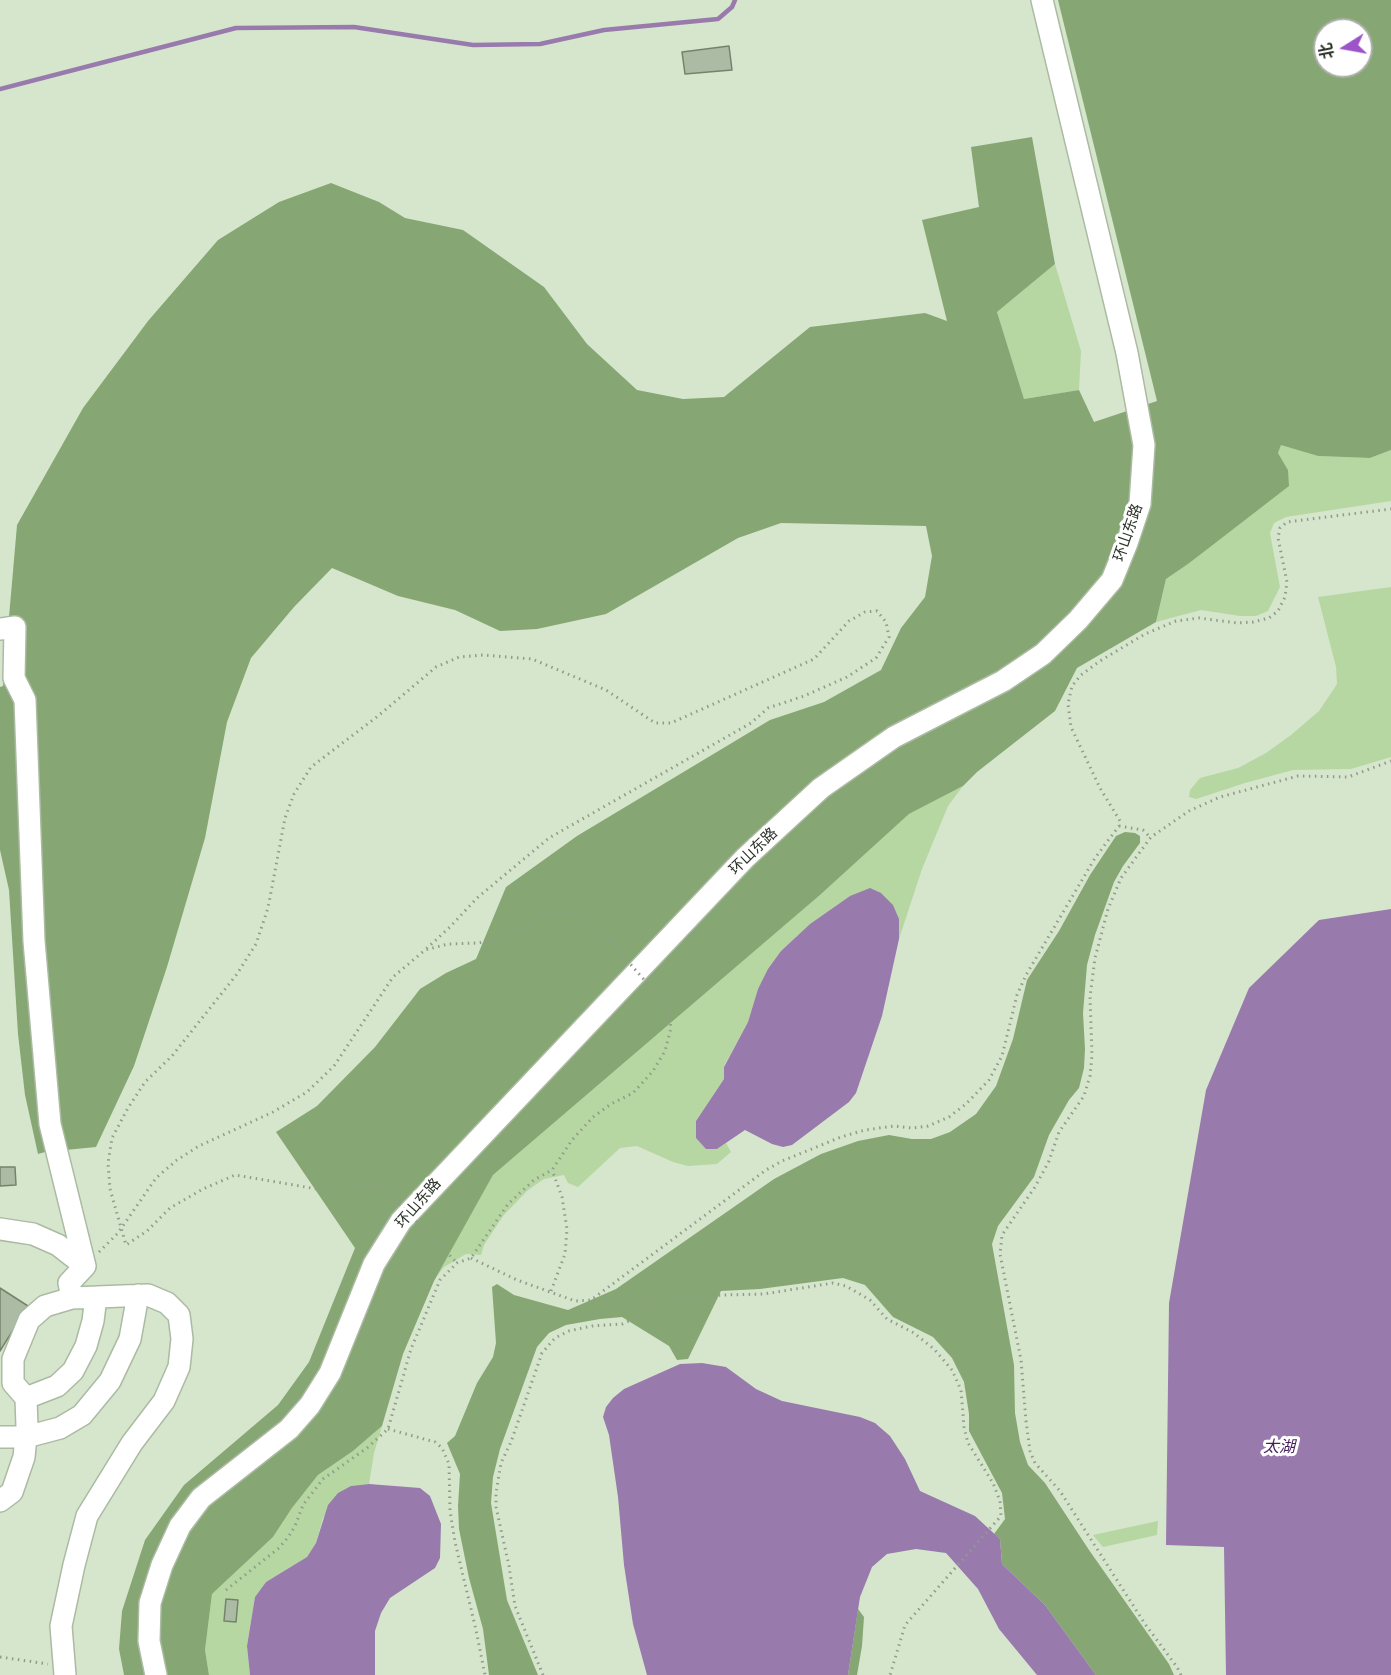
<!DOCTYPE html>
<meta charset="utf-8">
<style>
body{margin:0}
#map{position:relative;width:1391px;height:1675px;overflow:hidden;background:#d6e6cd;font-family:"Nunito Sans","Noto Sans SC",sans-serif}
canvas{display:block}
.north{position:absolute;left:1313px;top:18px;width:60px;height:60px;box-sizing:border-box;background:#fff;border:2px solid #abada9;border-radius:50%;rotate:259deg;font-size:16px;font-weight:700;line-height:24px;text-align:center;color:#2c3229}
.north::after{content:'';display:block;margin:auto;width:21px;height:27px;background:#9d54c8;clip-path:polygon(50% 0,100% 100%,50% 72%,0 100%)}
</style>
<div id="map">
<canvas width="1391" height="1675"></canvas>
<div class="north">北</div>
</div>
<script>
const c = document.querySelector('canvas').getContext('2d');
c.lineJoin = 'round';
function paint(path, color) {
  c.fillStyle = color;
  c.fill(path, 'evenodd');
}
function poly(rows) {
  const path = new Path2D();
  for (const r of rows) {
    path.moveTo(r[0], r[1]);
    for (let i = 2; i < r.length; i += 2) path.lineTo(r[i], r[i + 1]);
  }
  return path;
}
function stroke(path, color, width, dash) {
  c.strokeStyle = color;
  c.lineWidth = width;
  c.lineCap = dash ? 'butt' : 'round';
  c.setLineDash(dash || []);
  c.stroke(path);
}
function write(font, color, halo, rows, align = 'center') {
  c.font = font + ' "Nunito Sans","Noto Sans SC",sans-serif';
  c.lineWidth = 6;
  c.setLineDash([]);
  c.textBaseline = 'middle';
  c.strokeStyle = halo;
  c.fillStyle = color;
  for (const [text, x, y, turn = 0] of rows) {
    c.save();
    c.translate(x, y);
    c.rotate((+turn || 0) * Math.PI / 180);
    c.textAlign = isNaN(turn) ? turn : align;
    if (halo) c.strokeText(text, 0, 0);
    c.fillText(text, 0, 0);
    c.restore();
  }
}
const green = poly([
 [1055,264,1081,351,1079,390,1024,399,997,312],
 [1281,444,1318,456,1370,458,1391,450,1391,501,1286,517,1274,523,1270,533,1280,587,1268,611,1256,616,1240,616,1201,610,1156,622,1166,579,1188,564,1288,470,1278,453],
 [1391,587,1391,757,1351,769,1293,770,1245,783,1196,799,1189,797,1190,790,1200,778,1238,768,1266,753,1291,735,1319,711,1337,684,1336,667,1318,597],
 [963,786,948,806,922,869,899,939,899,919,850,896,810,924,781,951,758,989,748,1022,724,1066,724,1079,696,1121,717,1149,726,1143,731,1152,717,1164,688,1166,673,1162,637,1146,620,1148,578,1187,568,1183,564,1175,544,1179,528,1190,503,1216,484,1245,481,1255,466,1254,444,1267,434,1280,493,1175,820,895,909,814],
 [382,1426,374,1453,369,1484,351,1486,323,1518,316,1543,307,1557,266,1582,255,1597,247,1646,250,1675,209,1675,205,1650,212,1594,273,1537,292,1508,318,1475,353,1451],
 [1158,1521,1157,1535,1103,1547,1093,1535]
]);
const forest = poly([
 [1058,0,1391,0,1391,450,1370,458,1318,456,1281,445,1278,453,1288,470,1289,486,1188,564,1166,579,1156,622,1077,668,1055,711,977,772,963,786,909,814,820,895,493,1175,434,1281,403,1354,382,1426,353,1451,318,1475,292,1508,273,1537,212,1594,205,1650,209,1675,124,1675,119,1649,122,1611,145,1540,184,1485,278,1405,309,1362,355,1248,276,1132,317,1106,375,1047,420,989,446,973,476,959,506,887,577,836,770,720,824,702,881,670,901,628,925,597,932,556,926,526,781,523,738,538,606,614,537,629,500,631,455,610,398,596,332,568,294,607,251,658,227,722,205,838,167,967,134,1066,96,1147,45,1152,38,1154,25,1095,18,1034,9,890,0,850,0,687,3,686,17,525,83,408,148,321,218,240,279,202,331,183,379,202,405,218,463,230,544,287,587,344,637,390,683,399,724,397,810,327,925,313,947,321,922,220,979,207,971,147,1032,137,1055,264,997,312,1024,399,1079,390,1094,422,1157,401],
 [1325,30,1361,30,1361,66,1325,66],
 [1125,832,1135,833,1140,836,1140,843,1123,866,1114,882,1095,935,1087,965,1083,1013,1085,1049,1084,1068,1079,1088,1069,1100,1049,1135,1034,1177,998,1226,992,1244,1014,1365,1015,1413,1020,1442,1028,1465,1045,1483,1089,1550,1169,1664,1174,1675,1096,1675,1045,1605,1002,1564,1000,1539,994,1534,1005,1519,1002,1493,969,1431,969,1414,964,1382,952,1358,933,1337,893,1317,865,1285,843,1278,760,1289,721,1291,688,1359,677,1360,669,1346,622,1317,600,1319,566,1325,549,1333,537,1347,500,1449,493,1477,491,1503,507,1600,538,1675,489,1675,483,1629,469,1578,459,1529,458,1506,460,1474,447,1443,455,1436,477,1383,493,1357,496,1343,492,1287,497,1284,514,1295,568,1310,616,1289,774,1179,821,1154,858,1141,889,1135,912,1139,931,1139,950,1132,976,1114,996,1086,1013,1039,1027,980,1059,931,1090,875,1116,836],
 [858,1609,864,1617,862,1646,857,1675,848,1675]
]);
const water = poly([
 [870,888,881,893,893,905,899,919,899,939,882,1016,856,1093,849,1102,792,1145,783,1147,772,1144,745,1130,717,1149,706,1149,696,1138,696,1121,724,1079,724,1067,748,1022,758,989,768,969,781,951,810,924,850,896],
 [1391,909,1391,1675,1226,1675,1224,1547,1166,1545,1169,1303,1206,1090,1249,988,1319,920],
 [702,1363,726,1367,756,1389,782,1401,860,1417,875,1423,890,1436,905,1459,920,1491,975,1516,1000,1539,1002,1564,1045,1605,1096,1675,1037,1675,999,1629,978,1589,946,1553,916,1549,887,1554,872,1567,860,1597,848,1675,647,1675,633,1624,624,1565,618,1497,609,1435,603,1417,606,1407,613,1398,624,1389,680,1364],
 [369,1484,420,1488,430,1496,441,1524,440,1558,435,1568,390,1598,381,1613,375,1631,375,1675,250,1675,247,1646,255,1597,266,1582,307,1557,316,1543,328,1505,338,1493,351,1486]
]);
const stream = poly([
 [0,89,236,28,354,27,473,45,540,44,604,30,718,19,732,7,735,0]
]);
const building = poly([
 [729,46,732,70,685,74,682,52,729,46],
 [0,1167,15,1167,16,1185,0,1186,0,1167],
 [0,1288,28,1306,0,1351,0,1288],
 [226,1599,238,1600,236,1622,224,1621,226,1599]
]);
const path = poly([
 [1119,826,1143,830,1150,837],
 [382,1187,369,1185,317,1189,235,1175,203,1189,170,1208,147,1231,126,1245,110,1189,108,1163,112,1138,128,1108,145,1082,172,1056,237,974,256,944,268,908,285,818,294,794,311,767,378,716,436,667,459,657,483,655,532,659,606,690,655,723,671,723,814,659,849,621,865,612,877,611,886,622,889,637,876,658,847,677,804,696,768,708,751,723,549,838,477,898,450,927,425,950],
 [433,1238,457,1263],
 [99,1252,118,1233,156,1178,177,1160,199,1146,273,1112,307,1092,334,1066,393,977,425,950,448,944,478,943,503,938,553,911,566,911,580,914,611,942],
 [471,1258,517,1280,575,1301,591,1300,766,1170,782,1161,841,1137,865,1130,894,1126,912,1128,928,1126,949,1117,966,1104,989,1080,1002,1056,1017,995,1026,975,1095,858,1119,826,1120,821,1100,788,1071,727,1068,704,1072,686,1081,675,1100,661,1145,634,1176,621,1199,618,1238,623,1253,622,1269,618,1278,611,1285,597,1287,582,1278,538,1280,528,1287,522,1391,509],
 [551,1291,565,1254,567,1229,562,1197,552,1170],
 [593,1300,616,1302,724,1295,764,1294,833,1283,846,1286,870,1300,887,1319,914,1333,934,1349,952,1370,961,1390,964,1427,968,1443,993,1483,1000,1501,1001,1516,905,1625,890,1675],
 [388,1429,435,1442,442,1448,449,1464,450,1511,455,1542,476,1630,485,1675],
 [226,1590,279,1548,289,1536,295,1526,303,1505,323,1479,367,1448,388,1429,411,1349,440,1280,457,1263,471,1258,508,1204,534,1180,552,1170,572,1140,593,1117,611,1104,633,1093,653,1071,665,1051,671,1028,669,1011,661,999],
 [0,1657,48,1664],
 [543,1675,515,1606,509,1566,496,1507,496,1493,501,1463,511,1442,542,1353,555,1338,569,1331,592,1326,622,1324,636,1318,647,1310,652,1301],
 [1181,1675,1177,1667,1145,1624,1060,1491,1035,1463,1030,1451,1026,1421,1021,1360,1000,1254,1002,1235,1035,1187,1049,1161,1059,1132,1084,1096,1090,1076,1092,1055,1090,997,1095,958,1108,909,1121,878,1151,837,1189,811,1220,797,1298,776,1348,777,1391,761]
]);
const minor = poly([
 [0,629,15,627,14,678,25,700,34,941,50,1124,85,1266,69,1283,72,1298],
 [0,1229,33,1234,58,1245,85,1266],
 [26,1398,57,1386,73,1371,86,1346,93,1321,96,1297],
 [0,1437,26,1437,60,1428,82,1415,110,1381,130,1339,138,1295],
 [0,1501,12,1492,24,1457,27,1427,26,1398,13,1383,13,1359,29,1320,45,1306,72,1298,148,1295,167,1303,179,1315,182,1339,179,1367,164,1401,132,1443,87,1516,74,1565,61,1626,65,1675],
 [156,1675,149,1641,150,1603,162,1565,180,1526,201,1498,289,1429,310,1405,330,1373,374,1264,401,1221,745,858,821,788,894,737,1003,681,1043,654,1078,620,1112,580,1127,543,1140,504,1144,445,1127,353,1042,0]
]);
const pathBridge = poly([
 [611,942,661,999],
 [382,1187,433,1238]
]);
const streetNames = [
 ["环山东路",1129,533,-71],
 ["环山东路",754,852,-44],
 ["环山东路",419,1204,-49]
];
const waterNames = [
 ["太湖",1279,1448]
];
paint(green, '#b6d7a2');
paint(forest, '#86a773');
paint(water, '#987aad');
stroke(stream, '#987aad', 4.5);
paint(building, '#acbba3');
stroke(building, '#75836d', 1.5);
stroke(minor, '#abbaa2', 24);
stroke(path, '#909c8a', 3, [1.5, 4.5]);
stroke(minor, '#fff', 21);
stroke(pathBridge, '#909c8a', 3, [1.5, 4.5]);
write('15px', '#2c3229', '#fff', streetNames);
write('italic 16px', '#461e5c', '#fff', waterNames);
</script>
